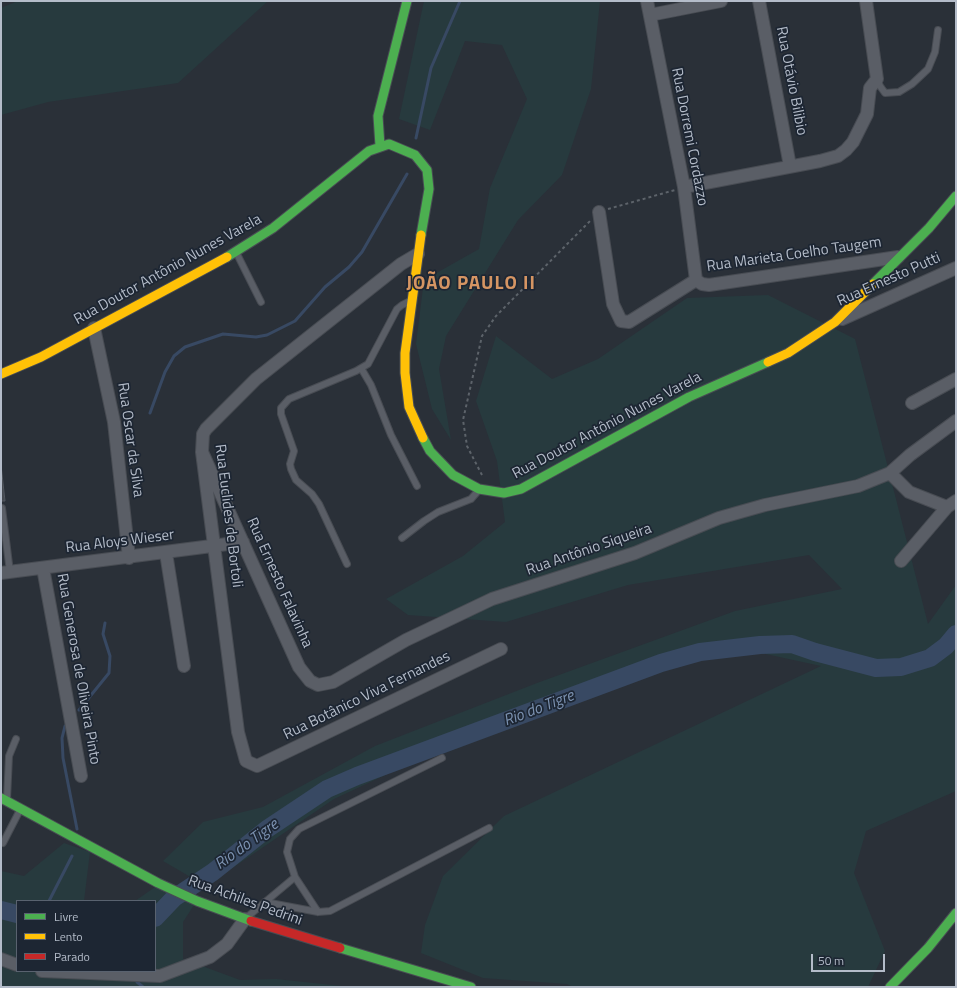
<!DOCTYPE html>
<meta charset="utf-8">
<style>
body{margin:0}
#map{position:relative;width:957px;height:988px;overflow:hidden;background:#2a3038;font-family:"Titillium Web",sans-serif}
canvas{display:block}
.frame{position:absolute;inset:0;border:2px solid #b4bcc9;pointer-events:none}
.legend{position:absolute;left:16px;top:900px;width:140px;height:72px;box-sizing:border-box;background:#1d2633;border:1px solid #59626f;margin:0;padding:5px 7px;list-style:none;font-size:12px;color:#b4bcc9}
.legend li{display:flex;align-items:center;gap:8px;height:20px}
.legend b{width:20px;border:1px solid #59626f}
.scale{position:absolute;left:811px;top:954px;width:74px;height:18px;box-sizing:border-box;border:2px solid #b4bcc9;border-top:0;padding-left:5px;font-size:12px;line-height:14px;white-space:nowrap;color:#b4bcc9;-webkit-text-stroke:3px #1d2633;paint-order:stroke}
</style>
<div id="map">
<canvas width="957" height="988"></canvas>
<div class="frame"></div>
<ul class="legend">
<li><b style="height:5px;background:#4caf50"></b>Livre</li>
<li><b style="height:5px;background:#ffc107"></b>Lento</li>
<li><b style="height:5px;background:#c62828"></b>Parado</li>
</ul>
<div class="scale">50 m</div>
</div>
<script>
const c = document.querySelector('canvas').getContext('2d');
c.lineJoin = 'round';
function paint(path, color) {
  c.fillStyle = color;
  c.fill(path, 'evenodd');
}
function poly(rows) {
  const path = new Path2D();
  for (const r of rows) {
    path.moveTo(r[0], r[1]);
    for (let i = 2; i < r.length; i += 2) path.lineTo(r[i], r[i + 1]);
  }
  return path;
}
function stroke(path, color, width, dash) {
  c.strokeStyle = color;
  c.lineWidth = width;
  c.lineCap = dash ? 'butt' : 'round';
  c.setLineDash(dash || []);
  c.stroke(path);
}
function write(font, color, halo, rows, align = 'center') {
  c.font = font + ' "Titillium Web",sans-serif';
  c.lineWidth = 3.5;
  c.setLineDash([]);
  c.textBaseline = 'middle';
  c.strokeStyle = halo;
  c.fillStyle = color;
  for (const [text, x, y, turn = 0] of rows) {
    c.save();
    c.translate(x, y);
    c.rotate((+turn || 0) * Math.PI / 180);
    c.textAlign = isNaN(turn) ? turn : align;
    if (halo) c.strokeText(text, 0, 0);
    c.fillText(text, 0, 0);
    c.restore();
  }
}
const green = poly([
 [18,1,268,1,178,83,48,102,1,115,1,8],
 [424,1,600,1,591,89,562,175,518,220,446,336,439,369,451,440,432,409,416,344,424,280,479,249,490,188,527,99,502,45,465,41,430,130,399,119],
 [768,295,855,339,928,624,956,585,956,791,866,831,854,873,885,951,868,987,573,987,567,984,483,978,421,953,425,925,443,876,504,816,821,666,761,653,706,658,645,677,444,753,435,752,401,764,396,770,334,799,206,886,163,861,203,822,263,807,375,746,537,683,735,611,842,589,809,555,628,585,506,622,408,615,386,599,463,556,505,522,497,461,476,401,496,336,552,379,598,359,687,298],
 [64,843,90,852,84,901,17,901,17,971,155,971,155,901,135,901,158,885,194,905,183,922,183,959,240,980,276,979,351,987,1,987,1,871,24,876]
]);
const stream = poly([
 [416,138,431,68,460,1],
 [150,413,165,372,174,356,185,347,223,334,256,337,267,335,295,321,325,287,349,267,362,252,407,174],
 [79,710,109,673,110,656,103,634,105,623],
 [65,726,62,738,63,758,77,829],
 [49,901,72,856],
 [137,982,143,987]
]);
const river = poly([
 [1,910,17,914],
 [155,918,174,898,213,872,267,829,327,789,357,776,661,663,700,652,760,645,792,644,815,652,876,668,901,667,930,658,946,646,956,634]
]);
const building = poly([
 [1,465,5,501,1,501,1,465]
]);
const path = poly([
 [608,209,675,190],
 [482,475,467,446,463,420,482,336,496,316,590,221]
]);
const lane = poly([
 [877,79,880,86,885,93,899,92,912,84,928,69,935,52,938,30],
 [237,254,261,302],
 [361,368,371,385,391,435,417,486],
 [2,508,10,572],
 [402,538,424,521,438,512,471,499,478,491],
 [347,564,319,504,312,494,296,480,291,469,290,464,294,451,281,414,281,408,289,399,356,371,368,364,397,309,402,305,410,301],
 [7,799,9,756,16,739],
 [3,843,20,810],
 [295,877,318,912],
 [265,902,318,912,330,911,489,828],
 [246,918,295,877,287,852,290,839,299,829,442,758]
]);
const street = poly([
 [647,1,684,187,696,280],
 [759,1,790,166],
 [650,15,721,1],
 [684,187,820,161,838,156,846,150,853,142,867,114,870,88,877,79,866,1],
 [599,212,613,304,621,321,629,322,696,280],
 [418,254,401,264,256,379,206,429,203,434,202,452,238,732,246,761,257,766,501,649],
 [696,280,702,284,709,285,898,257],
 [842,319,956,268],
 [94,328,114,422,129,558],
 [912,403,956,379],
 [202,452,299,667,310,681,318,685,333,682,406,640,492,599,635,553,719,518,765,505,858,486,890,473,910,455,956,421],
 [890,473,909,492,947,507],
 [166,553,184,666],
 [901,561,947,507,956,501],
 [43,568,81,776],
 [1,573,243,542],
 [1,959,17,965],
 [42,971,160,976,210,957,227,944,245,919]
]);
const fast = poly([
 [380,146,378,116,407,1],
 [227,257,273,228,369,151,389,144,415,155,427,170,429,189,421,235],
 [873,284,929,228,956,196],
 [423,438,430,451,453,475,479,489,504,493,521,489,689,397,768,362],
 [1,798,158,883,197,901,251,921],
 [340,948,471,987],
 [890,987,928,948,956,913]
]);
const slow = poly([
 [421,235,405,353,405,373,409,407,423,438],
 [768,362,788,353,835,322,873,284],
 [1,374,41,357,227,257]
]);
const jam = poly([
 [251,921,340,948]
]);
const streetNames = [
 ["Rua Otávio Bilibio",791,81,79],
 ["Rua Dorremi Cordazzo",689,137,79],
 ["Rua Marieta Coelho Taugem",794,255,-8],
 ["Rua Doutor Antônio Nunes Varela",168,270,-29],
 ["Rua Ernesto Putti",889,280,-24],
 ["Rua Doutor Antônio Nunes Varela",607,426,-28],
 ["Rua Oscar da Silva",130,440,82],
 ["Rua Euclides de Bortoli",228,516,83],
 ["Rua Aloys Wieser",120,542,-7],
 ["Rua Antônio Siqueira",589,550,-19],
 ["Rua Ernesto Falavinha",279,583,66],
 ["Rua Generosa de Oliveira Pinto",78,669,80],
 ["Rua Botânico Viva Fernandes",367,696,-26],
 ["Rua Achiles Pedrini",245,901,20]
];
const waterNames = [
 ["Rio do Tigre",539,709,-21],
 ["Rio do Tigre",247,845,-36]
];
const districtNames = [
 ["JOÃO PAULO II",471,284]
];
paint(green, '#273a3e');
stroke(stream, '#384963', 3);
stroke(river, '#384963', 18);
paint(building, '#444950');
stroke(building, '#52575f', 1);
stroke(lane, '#484c53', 8);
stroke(street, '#484c53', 14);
stroke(fast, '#484c53', 11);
stroke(slow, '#484c53', 11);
stroke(jam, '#484c53', 11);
stroke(path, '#5d636a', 2, [3, 3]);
stroke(lane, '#5a5e66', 6);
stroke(street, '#5a5e66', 12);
stroke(fast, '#4caf50', 9);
stroke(slow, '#ffc107', 9);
stroke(jam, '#c62828', 9);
write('15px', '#b4bcc9', '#1d2633', streetNames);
write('italic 16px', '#7c92b1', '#1d2633', waterNames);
c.letterSpacing = '1px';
write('bold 19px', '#d59563', '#1d2633', districtNames);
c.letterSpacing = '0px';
</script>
